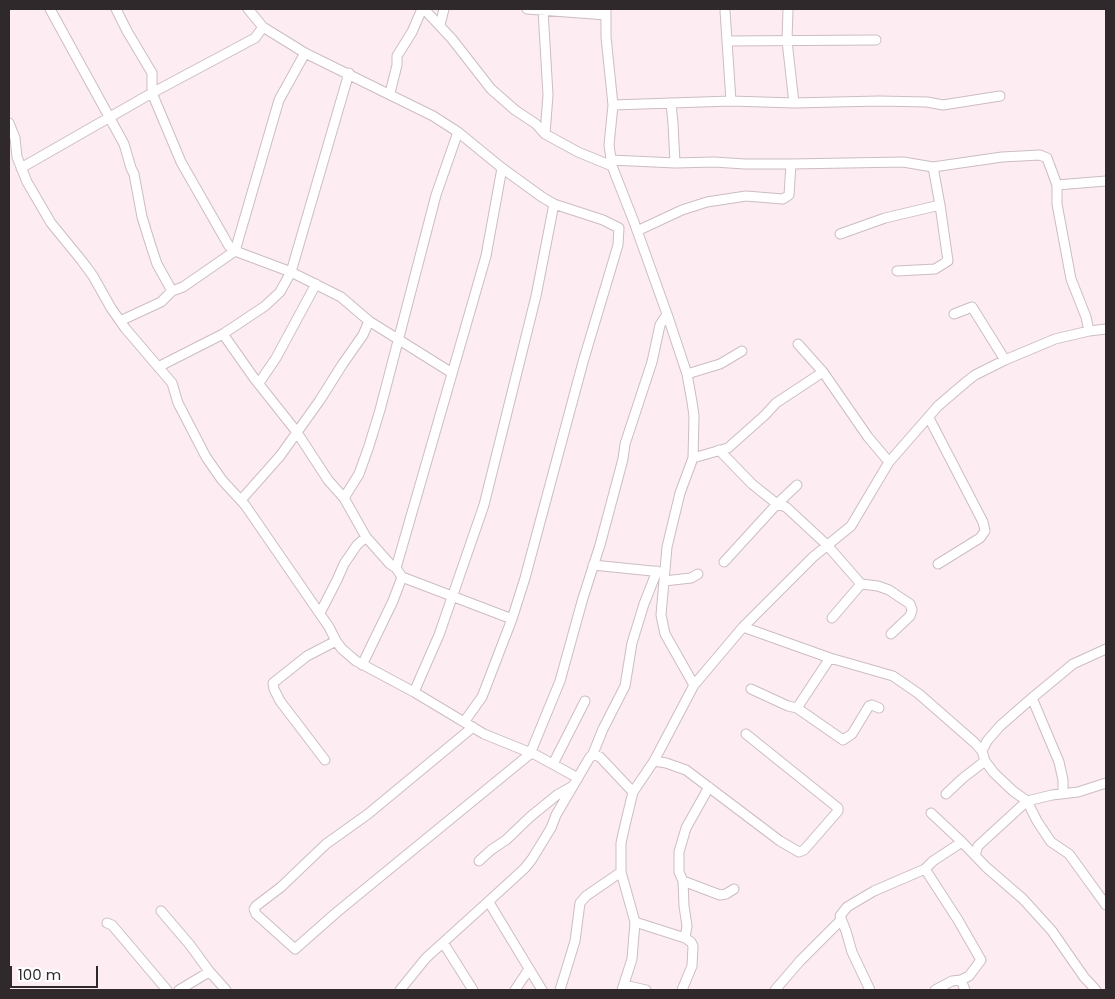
<!DOCTYPE html>
<style>
body{margin:0}
#map{position:relative;width:1115px;height:999px;overflow:hidden;background:#fdedf3;font-family:Poppins,sans-serif}
canvas{display:block}
.frame{position:absolute;inset:0;border:10px solid #2f292b;pointer-events:none}
.scale{position:absolute;left:10px;top:966px;width:88px;height:22px;box-sizing:border-box;border:2px solid #2f292b;border-top:0;padding-left:6px;font-size:15px;line-height:18px;white-space:nowrap;color:#2f292b;-webkit-text-stroke:4px #fff;paint-order:stroke}
</style>
<div id="map">
<canvas width="1115" height="999"></canvas>
<div class="frame"></div>
<div class="scale">100 m</div>
</div>
<script>
const c = document.querySelector('canvas').getContext('2d');
c.lineJoin = 'round';
function poly(rows) {
  const path = new Path2D();
  for (const r of rows) {
    path.moveTo(r[0], r[1]);
    for (let i = 2; i < r.length; i += 2) path.lineTo(r[i], r[i + 1]);
  }
  return path;
}
function stroke(path, color, width, dash) {
  c.strokeStyle = color;
  c.lineWidth = width;
  c.lineCap = dash ? 'butt' : 'round';
  c.setLineDash(dash || []);
  c.stroke(path);
}
const minor = poly([
 [50,9,124,144,131,168,134,174,142,217,151,246,157,264,172,291],
 [116,9,127,31,152,73,152,93,181,162,229,246,235,251,291,272,341,297,369,321,452,373],
 [248,9,263,27,305,53,433,116,458,132,502,168,542,197,554,204,603,220,619,228],
 [424,9,452,39,491,89,515,110,536,124,545,134,578,152,612,166],
 [527,9,606,15],
 [606,9,606,37,613,105,609,145,612,166,634,222,667,314,687,374,692,402,694,416,693,458,680,493,667,547,661,615,665,634,694,685],
 [788,9,787,41,794,103],
 [543,10,548,95,545,134],
 [725,11,731,101],
 [440,25,444,9],
 [727,41,876,40],
 [390,93,397,65,397,56,412,32,422,9],
 [671,103,673,123,675,163],
 [613,105,731,101,794,103,879,101,927,102,943,105,1000,96],
 [9,123,15,138,17,157,27,182,51,223,82,261,93,276,111,308,125,328,172,383,178,403,206,457,222,480,245,505,329,627,336,641,342,649,356,661,414,692,484,734,536,755,578,778],
 [611,160,675,163,714,162,745,164,791,164,903,162,933,167,1002,157,1040,155,1047,158,1057,185,1057,204,1071,279,1086,317,1089,331],
 [21,168,152,93,255,38,263,27],
 [1057,185,1106,181],
 [637,231,682,210,707,202,746,196,783,199,789,195,791,164],
 [840,234,885,218,940,205],
 [897,271,935,269,948,261,940,205,933,167],
 [954,314,972,307,1005,360],
 [120,321,161,302,172,291,183,287,235,251,279,100,305,53],
 [223,334,254,378,296,431,328,480,344,498,366,537,390,564,396,568,402,577,512,619],
 [798,344,823,372,868,437,889,462],
 [158,367,223,334,265,306,280,292,291,272,349,73],
 [687,374,720,364,742,351],
 [259,383,276,358,316,284],
 [929,418,983,522,985,531,980,538,938,564],
 [719,450,752,484,777,504,797,485],
 [693,458,728,448,765,415,776,403,823,372],
 [344,498,359,474,369,446,380,410,436,195,458,132],
 [241,500,280,456,320,400,342,365,363,335,369,321],
 [724,562,777,504,786,507,827,545,861,584,878,586,889,590,910,604,912,610,910,616,891,634],
 [593,565,662,572],
 [396,568,486,256,502,168],
 [664,581,691,578,698,574],
 [320,613,337,580,344,564,357,545,366,537],
 [832,618,861,584],
 [743,627,830,658,893,676,919,694,975,743,982,751,985,761],
 [362,665,393,601,402,577],
 [751,689,788,706,797,708,830,658],
 [414,692,439,635,484,505,536,296,554,204],
 [797,708,843,740,852,734,869,706,872,705,879,708],
 [464,722,482,697,512,619,525,578,583,362,618,245,619,228],
 [473,727,368,814,326,844,281,887,256,906,254,909,256,914,295,949,337,912,530,754,560,681,583,598,600,545,623,459,625,444,652,362,660,325,667,314],
 [982,751,987,741,1000,726,1032,698],
 [592,756,603,729,625,686,632,643,644,604,657,571],
 [325,760,280,701,274,689,273,683,307,656,336,641],
 [654,761,666,763,686,770,780,841,799,852,804,850,838,811,838,808,746,734],
 [553,764,585,701],
 [1063,793,1063,780,1059,762,1032,698,1073,664,1106,649],
 [946,794,963,778,985,761,994,773,1013,791,1027,801,1052,795,1078,792,1106,783],
 [931,813,962,842],
 [975,855,978,846,1027,801,1037,821,1051,842,1069,854,1106,905],
 [479,861,491,850,506,840,530,817,557,795,573,786],
 [683,881,679,872,679,852,686,828,709,787],
 [161,911,190,945,209,971,226,990],
 [635,922,685,938],
 [107,923,112,925,167,990],
 [444,944,473,990],
 [961,980,969,976,981,960,958,920,925,869,933,861,962,842,986,867,1023,899,1052,931,1084,977,1096,990],
 [624,985,646,990],
 [179,990,209,972],
 [400,990,426,958,490,900],
 [515,990,529,969],
 [542,990,499,919,490,904,490,900,525,868,532,859,551,828,556,815,590,757,595,755,600,757,633,792],
 [560,990,575,941,580,903,586,896,621,872],
 [622,990,632,959,635,922,621,872,621,843,625,825,633,792,654,761,694,685,743,627,813,557,851,526,889,462,938,406,966,382,975,375,1005,360,1055,339,1089,331,1106,329],
 [682,990,692,966,693,946,691,942,685,938,687,926,684,906,683,881,720,895,726,894,734,889],
 [775,990,800,961,841,920],
 [870,990,852,952,846,931,840,916,847,907,874,891,925,869],
 [935,990,952,981,961,980,965,990]
]);
stroke(minor, '#ccbdc2', 11);
stroke(minor, '#fff', 9);
</script>
